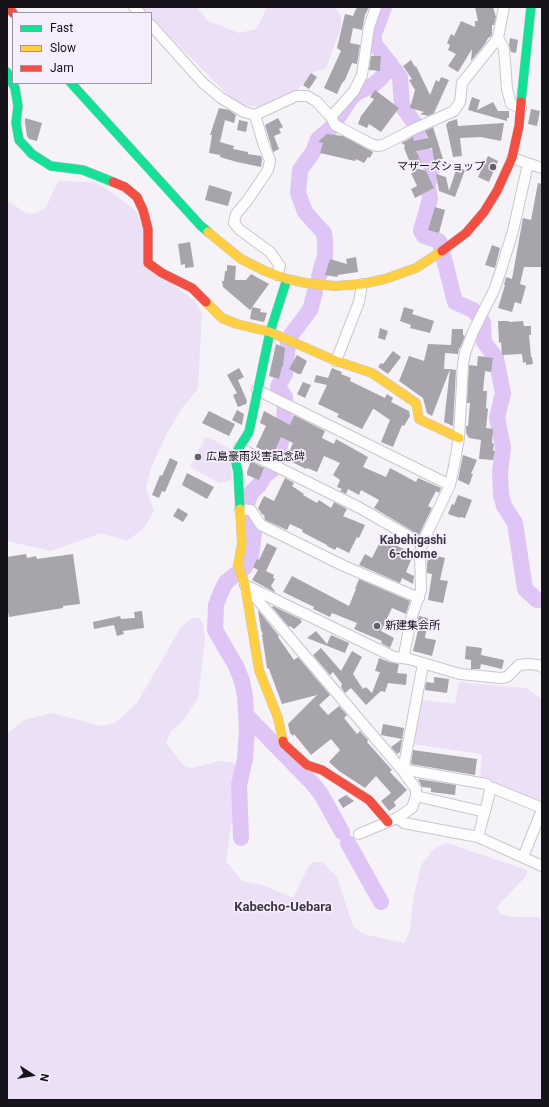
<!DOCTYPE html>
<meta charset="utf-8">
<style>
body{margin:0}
#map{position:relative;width:549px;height:1107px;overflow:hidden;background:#f5f2f8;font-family:Roboto,sans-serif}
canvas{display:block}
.frame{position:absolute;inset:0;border:8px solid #17131b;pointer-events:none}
.legend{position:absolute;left:12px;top:12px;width:140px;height:72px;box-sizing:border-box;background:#f5eefc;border:1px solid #9c96a2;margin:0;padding:5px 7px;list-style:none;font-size:12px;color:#17131b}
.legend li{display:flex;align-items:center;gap:8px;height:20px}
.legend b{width:20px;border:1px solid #9c96a2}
.north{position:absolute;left:12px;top:1055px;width:40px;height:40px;-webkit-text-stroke:3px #f5eefc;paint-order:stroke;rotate:102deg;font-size:11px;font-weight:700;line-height:16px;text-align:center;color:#17131b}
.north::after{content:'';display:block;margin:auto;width:14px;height:18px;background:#17131b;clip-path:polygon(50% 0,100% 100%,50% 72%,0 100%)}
</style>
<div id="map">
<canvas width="549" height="1107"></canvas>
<div class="frame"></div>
<ul class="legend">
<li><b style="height:5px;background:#16e098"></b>Fast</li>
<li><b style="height:5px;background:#ffcf43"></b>Slow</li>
<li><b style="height:5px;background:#f24e42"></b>Jam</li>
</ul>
<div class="north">N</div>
</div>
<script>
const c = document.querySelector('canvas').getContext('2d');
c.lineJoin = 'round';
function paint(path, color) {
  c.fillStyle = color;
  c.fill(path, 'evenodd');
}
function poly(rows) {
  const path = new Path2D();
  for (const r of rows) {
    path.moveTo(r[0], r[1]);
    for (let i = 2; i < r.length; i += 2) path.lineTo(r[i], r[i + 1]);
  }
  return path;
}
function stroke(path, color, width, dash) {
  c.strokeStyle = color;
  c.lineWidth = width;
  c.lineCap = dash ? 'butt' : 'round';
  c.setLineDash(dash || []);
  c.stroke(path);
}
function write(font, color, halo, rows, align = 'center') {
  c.font = font + ' Roboto,"Noto Sans JP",sans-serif';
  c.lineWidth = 3.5;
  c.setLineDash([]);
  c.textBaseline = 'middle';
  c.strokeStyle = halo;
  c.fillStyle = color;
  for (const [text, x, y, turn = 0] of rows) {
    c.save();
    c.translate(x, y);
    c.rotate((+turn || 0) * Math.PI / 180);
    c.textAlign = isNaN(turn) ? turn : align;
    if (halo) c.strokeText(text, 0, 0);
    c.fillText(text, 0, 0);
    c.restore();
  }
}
const green = poly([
 [141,7,197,7,208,21,239,33,256,29,264,14,266,7,335,7,341,17,341,27,326,68,312,73,294,94,268,106,246,106,230,97,151,18,151,13,146,13],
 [60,181,95,182,107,189,136,211,143,229,147,265,195,301,202,313,198,389,183,407,166,435,151,468,146,488,154,511,144,528,127,541,101,533,51,551,7,541,7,202,8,201,26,213,33,214,40,211,46,207,56,186],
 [208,437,230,449,232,480,220,483,190,467,205,438],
 [192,618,198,618,203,623,205,639,198,698,182,722,171,731,166,743,185,767,192,768,220,761,234,763,239,770,226,861,242,881,262,885,293,898,308,867,314,862,322,862,337,877,353,926,363,934,404,943,410,931,413,900,421,865,434,849,447,843,527,870,526,876,497,907,500,914,514,917,536,917,542,918,542,1100,7,1100,7,734,24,720,52,713,101,726,115,723,137,703,181,627],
 [459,682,526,688,542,699,542,807,480,779,482,754,412,744,417,699,455,704]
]);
const river = poly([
 [384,7,374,34,374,43,400,77,402,106,418,128,419,148,430,160,432,166,428,186,430,199,421,231,424,236,439,241,440,243,455,302,473,310,483,322,484,342,496,358,503,393,497,418,503,447,500,472,501,495,504,506,515,523,525,589,537,600,542,600],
 [319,276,325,256,325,240,324,233,305,212,301,201,298,193,300,170,313,152,318,139,331,128,351,98,358,92,373,85,380,79,388,70,390,63],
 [247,716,314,785,321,794,342,832],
 [241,838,239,785,245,759,247,730,245,696,242,681,236,666,215,630,216,605,221,592,226,582,245,567,251,557,254,532,246,514,247,503,251,493,259,485,264,476,272,470,276,460,284,430,285,397,278,387,279,384,285,374,288,344,291,335,310,310,315,292],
 [348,843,381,902]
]);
const building = poly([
 [357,7,369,7,365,15,362,30,353,28,350,43,360,45,357,64,352,63,345,80,342,83,337,94,324,88,341,51,337,48,345,14,353,16],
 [475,7,493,7,496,17,494,25,492,25,492,35,490,37,488,38,485,44,471,61,472,49,458,72,448,66,456,54,448,50,450,45,447,43,451,34,454,36,461,21,475,27,475,21,478,21],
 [510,38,518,40,516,53,511,52,509,45],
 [371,56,381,56,380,71,369,70],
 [411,60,415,67,416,66,430,95,436,80,439,82,441,77,449,80,434,113,428,116,420,114,424,112,410,108,415,90,409,80,412,79,403,66],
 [311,73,317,77,309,89,303,85],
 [375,90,399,108,381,132,369,124,367,128,358,124,361,116,374,99,370,97],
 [472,97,480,100,477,110,493,102,498,111,509,111,509,118,507,118,507,121,468,110],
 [219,108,229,110,236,115,234,123,225,120,220,142,234,146,233,149,248,152,248,154,261,156,262,159,261,167,237,162,220,157,220,155,209,153,212,135,210,135],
 [531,109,540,111,537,126,528,124],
 [25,118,42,123,37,141,29,139,27,136,25,123],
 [278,118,283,127,279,129,281,133,274,136,279,149,273,152,265,125],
 [457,119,458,126,504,123,501,141,481,137,460,138,462,156,453,157,446,124,448,123,448,122],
 [239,120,248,122,246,132,237,130],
 [433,127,443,159,434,160,432,148,416,151,423,166,415,168,426,171,434,188,415,198,411,189,417,186,411,173,414,172,404,148,405,145,401,143,413,137,414,141,428,138,425,131],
 [327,134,343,136,373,152,370,158,368,157,364,163,356,159,355,161,320,153,323,143,318,142],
 [488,156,498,161,489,182,478,177],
 [455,166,465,170,455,197,439,191,436,174,446,177,449,191,456,170],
 [538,183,542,184,542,267,524,267,520,284,526,286,521,304,515,302,512,312,498,308,505,285,504,285,506,277,512,279,523,218,531,220],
 [209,185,232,192,228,206,205,200],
 [435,207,445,210,439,233,428,230],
 [190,242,194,267,185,268,185,264,181,265,178,244],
 [492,245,500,248,495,268,485,265],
 [356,257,358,272,338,275,337,277,325,275,330,259,347,264,346,259],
 [227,265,236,266,235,280,246,280,251,274,269,284,250,310,223,287,222,281,224,281,225,271,227,271],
 [252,307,261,309,260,312,267,313,264,322,250,319],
 [404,307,414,310,412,314,434,321,430,333,410,328,411,325,400,321],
 [498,321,509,321,509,322,523,321,524,326,531,326,531,335,529,335,531,357,532,357,533,364,526,365,526,362,523,363,522,354,502,355,501,342,499,343],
 [380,328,388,331,385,340,378,338],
 [452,329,463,329,463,335,465,336,460,348,459,348,458,354,445,353,444,369,450,369,432,416,427,413,423,398,399,381,409,356,424,361,428,344,451,345],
 [276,344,285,348,283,366,282,366,279,379,269,376],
 [393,351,401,357,388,374,378,367,381,363,383,364],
 [297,355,307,361,301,374,298,374,289,369],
 [478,356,493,358,491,372,485,371,483,391,487,391,486,408,488,409,486,428,493,429,492,443,494,444,493,451,495,451,493,460,479,459,481,440,469,438,466,433,466,426,468,426,470,403,467,403,469,365,477,366],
 [239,368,244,377,238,380,247,401,246,404,238,407,233,395,237,393,227,375],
 [332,368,342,372,341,374,351,378,350,381,385,398,387,394,393,398,391,402,409,411,410,416,404,426,402,425,393,447,381,442,390,420,374,409,373,409,362,429,337,417,339,414,318,404,327,385,314,382,316,375,328,378],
 [450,369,456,370,453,426,444,422],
 [303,382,311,385,305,398,297,394],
 [237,410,244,414,242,425,232,420],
 [209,411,235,424,229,436,202,423],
 [264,411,290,425,294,415,325,431,322,438,334,444,336,439,368,457,363,467,386,477,390,468,416,482,418,478,441,488,439,493,436,491,428,506,432,508,419,535,374,508,379,500,361,490,359,495,348,489,346,494,340,491,342,489,337,487,340,480,333,475,340,463,324,456,317,472,307,468,306,469,286,459,293,443,281,437,273,455,256,447,266,426,260,423],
 [463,455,477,460,471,474,473,474,469,485,458,480],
 [170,458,178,462,165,492,162,491,159,498,152,495,160,475,162,476],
 [251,461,264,468,259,480,247,475,247,472],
 [187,473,214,487,207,499,182,485],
 [285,478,294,483,292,486,304,494,303,495,317,503,319,500,331,508,334,502,347,509,343,516,365,525,359,538,357,537,349,553,337,547,335,550,327,546,327,545,302,532,303,530,290,524,287,530,265,520,264,515,262,514,258,508,264,496,274,501],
 [458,495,472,500,465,518,460,517,460,518,448,514,452,504,454,505],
 [178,508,188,514,183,522,173,516],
 [383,536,393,542,392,544,414,553,406,572,414,576,413,584,402,578,400,583,359,565,365,554,372,558],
 [267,543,277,548,266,571,274,575,273,578,275,579,271,586,276,593,252,580,258,570,253,567,257,559,259,560],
 [26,554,27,558,36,556,37,559,73,554,80,604,63,606,63,608,9,617,8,612,7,613,7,557],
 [429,554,445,558,440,580,448,581,443,603,428,600,432,574,427,573,427,564],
 [292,576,349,606,356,589,355,589,359,579,410,601,406,614,392,608,381,631,394,638,390,648,381,643,382,641,354,629,357,623,332,613,330,617,313,609,314,607,283,592],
 [273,606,300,619,302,622,294,629,290,626,289,627,272,607],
 [258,610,279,636,278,637,294,660,298,657,330,695,319,705,328,715,339,706,347,715,344,718,357,734,360,731,368,740,367,742,392,770,390,772,407,790,394,802,396,806,389,811,381,801,391,793,376,776,365,788,339,771,329,762,340,750,331,739,311,755,294,734,293,736,290,733,288,724,317,695,282,704,269,669,267,668,262,635,263,634,261,630],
 [142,611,144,628,123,631,124,634,117,636,114,625,94,629,93,622,120,616,121,619,135,618,134,612],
 [419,616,428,618,425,638,436,640,432,656,413,651,419,626,416,626],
 [316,631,327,644,331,635,349,643,345,653,307,638],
 [466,646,482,648,481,655,504,660,502,669,481,664,480,669,471,669,471,660,465,659],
 [321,648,341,671,352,651,362,657,353,674,363,689,366,687,372,693,380,672,375,671,379,658,389,662,399,664,397,673,407,674,406,685,388,683,385,692,381,691,366,705,351,688,345,693,341,687,342,684,333,672,330,675,313,655],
 [434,677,449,679,447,693,425,690,426,682,434,683],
 [383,724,404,728,400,752,397,754,391,747,402,739,381,735],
 [413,750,477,759,475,775,411,764],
 [418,779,456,785,455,795,431,792,431,788,422,787],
 [346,795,354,801,343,808,338,800]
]);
const street = poly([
 [134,7,140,13],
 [151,25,203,83,221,98,244,112,255,115,296,96,307,96,316,101,331,117,335,125,371,144,377,146,383,145,414,129,454,111,460,102,462,83,498,38,504,7],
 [498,38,504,49,507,89,511,104,521,108],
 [255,115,264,146,270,160,268,170,247,201,236,214,234,223,240,230,270,252,280,266,277,275],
 [331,117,354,91,362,75,369,27,376,7],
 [512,158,542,168],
 [336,361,359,302,362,284],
 [257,390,450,485],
 [239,448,360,508,422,544],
 [240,509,251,510,261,525,344,566,419,598],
 [245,585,403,771,416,789,416,796,412,808,397,818,359,834],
 [249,587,394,657,409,659,460,674,501,678,507,677,519,665,528,664,538,665,542,667],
 [405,658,404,655,411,619,421,590,420,553,422,544,450,485,454,466,459,438,463,364,465,353,473,332,495,288,501,270,513,231,528,164],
 [423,664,403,771,407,770,486,784,491,788],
 [416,796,485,812],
 [397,818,404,823,478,837,542,866],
 [478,837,491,788,493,788,542,808],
 [523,857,542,810]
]);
const fast = poly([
 [7,72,15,88,18,106,16,123,19,140,32,154,51,166,83,170,113,182],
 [71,83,200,225,208,232],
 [521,102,531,7],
 [240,509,238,472,235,458,239,448,249,432,270,332,287,279]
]);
const slow = poly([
 [208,232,241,259,265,271,287,279,306,283,335,286,362,284,385,279,416,268,442,251],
 [206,302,222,318,237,324,270,332,336,361,372,373,416,403,419,419,459,438],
 [240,509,242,544,238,565,245,585,259,670,278,718,283,741]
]);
const jam = poly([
 [8,7,13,13],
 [113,182,125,187,137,197,143,210,148,229,148,263,162,273,192,288,206,302],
 [442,251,466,233,484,212,497,191,512,158,519,126,521,102],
 [283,741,284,744,307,765,322,770,369,800,388,822]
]);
const markers = [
 [493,167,4,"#656168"],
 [198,457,4,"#656168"],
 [377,626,4,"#656168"]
];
const poiNames = [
 ["マザーズショップ",485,167,"right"],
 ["広島豪雨災害記念碑",206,457],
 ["新建集会所",385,626]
];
const neighbourhoodNames = [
 ["Kabehigashi",413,541],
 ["6-chome",413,555]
];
const quarterNames = [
 ["Kabecho-Uebara",283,908]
];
paint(green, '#ece0f7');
stroke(river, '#dfc4f6', 16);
paint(building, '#a8a4ac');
stroke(street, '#cac6cd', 12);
stroke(fast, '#cac6cd', 10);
stroke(slow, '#cac6cd', 10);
stroke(jam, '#cac6cd', 10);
stroke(street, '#fefdfe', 10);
stroke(fast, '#16e098', 9);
stroke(slow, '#ffcf43', 9);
stroke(jam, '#f24e42', 9);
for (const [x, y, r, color] of markers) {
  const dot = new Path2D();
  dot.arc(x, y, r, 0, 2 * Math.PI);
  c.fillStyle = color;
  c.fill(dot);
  stroke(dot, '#f5eefc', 1.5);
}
write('11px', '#17131b', '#f5eefc', poiNames, 'left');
write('bold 12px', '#403648', '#f5eefc', neighbourhoodNames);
write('bold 13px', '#403648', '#f5eefc', quarterNames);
</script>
